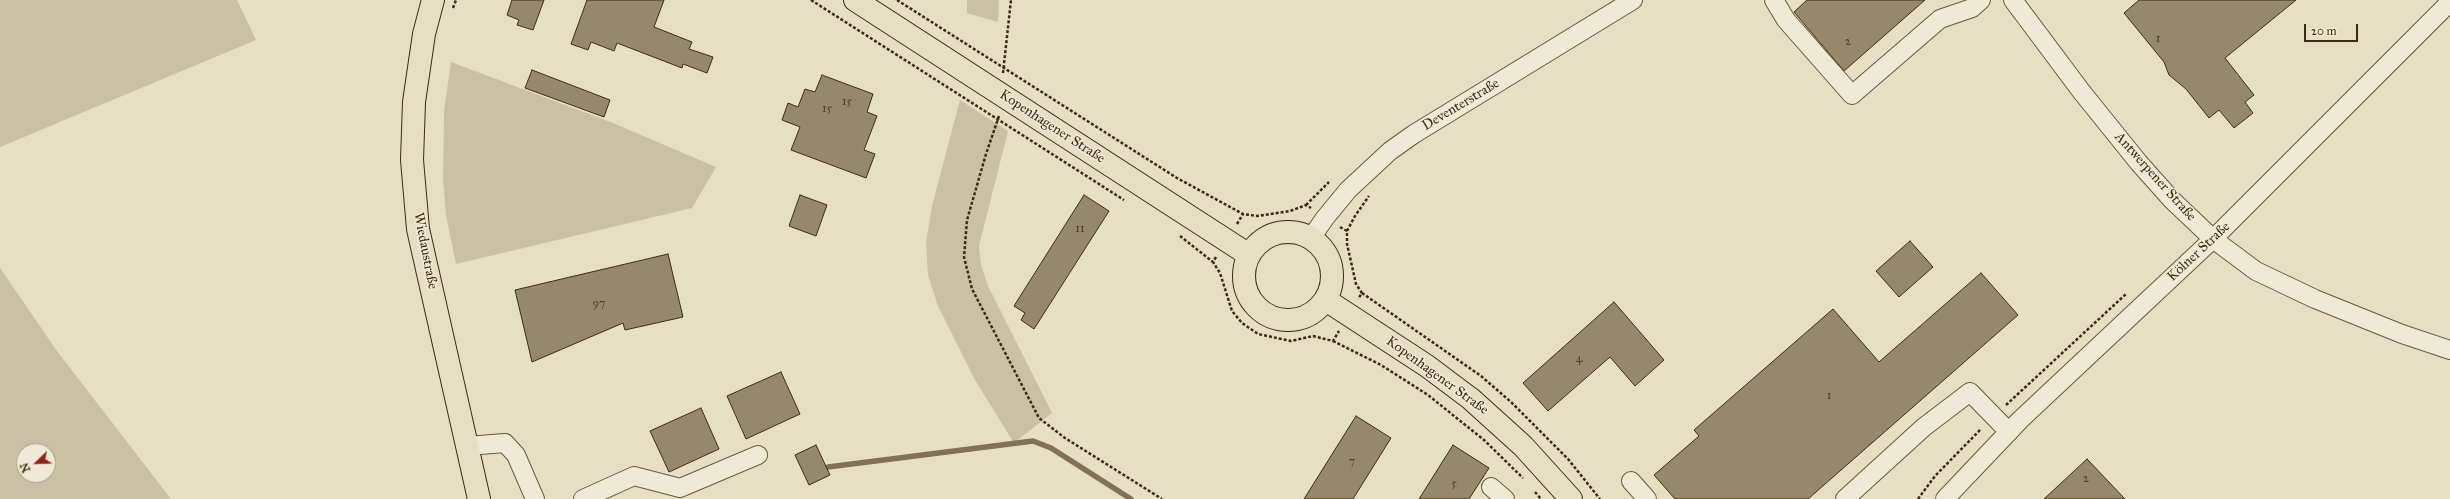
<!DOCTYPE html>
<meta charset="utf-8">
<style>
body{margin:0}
#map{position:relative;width:2450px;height:499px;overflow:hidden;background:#e7dfc3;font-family:"IM FELL Great Primer",serif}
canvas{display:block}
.north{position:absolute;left:16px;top:443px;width:40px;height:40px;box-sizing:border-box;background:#efead8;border:1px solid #a99e86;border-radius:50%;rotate:247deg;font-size:11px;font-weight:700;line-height:16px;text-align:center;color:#3f2b0c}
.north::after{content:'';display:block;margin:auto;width:14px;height:18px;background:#8f2418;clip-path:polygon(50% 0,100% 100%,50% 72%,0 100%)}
.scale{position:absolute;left:2304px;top:24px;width:54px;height:18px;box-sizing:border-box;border:2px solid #3f2b0c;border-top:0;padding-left:5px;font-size:12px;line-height:14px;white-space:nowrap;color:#3f2b0c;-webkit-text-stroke:3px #efead8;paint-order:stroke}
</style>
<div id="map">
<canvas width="2450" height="499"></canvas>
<div class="north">N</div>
<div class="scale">20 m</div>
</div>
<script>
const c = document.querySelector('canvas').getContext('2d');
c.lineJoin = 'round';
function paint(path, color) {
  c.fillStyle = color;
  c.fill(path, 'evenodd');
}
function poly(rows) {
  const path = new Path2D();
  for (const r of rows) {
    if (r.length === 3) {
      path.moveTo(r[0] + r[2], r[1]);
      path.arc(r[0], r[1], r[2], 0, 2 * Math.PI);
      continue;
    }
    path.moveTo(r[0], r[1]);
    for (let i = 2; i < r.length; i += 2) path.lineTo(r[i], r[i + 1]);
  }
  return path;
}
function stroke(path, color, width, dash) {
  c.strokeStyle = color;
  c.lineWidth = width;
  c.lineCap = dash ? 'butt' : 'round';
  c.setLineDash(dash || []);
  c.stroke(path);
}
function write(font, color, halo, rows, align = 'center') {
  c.font = font + ' "IM FELL Great Primer",serif';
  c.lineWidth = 3;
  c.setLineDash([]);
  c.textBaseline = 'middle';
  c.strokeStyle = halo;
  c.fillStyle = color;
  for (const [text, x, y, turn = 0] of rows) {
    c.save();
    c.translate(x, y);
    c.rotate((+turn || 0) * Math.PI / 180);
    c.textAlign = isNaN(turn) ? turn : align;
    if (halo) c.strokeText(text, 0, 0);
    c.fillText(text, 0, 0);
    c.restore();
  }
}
const green = poly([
 [0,0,237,0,256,40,0,147],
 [967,0,999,0,998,22,967,13],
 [451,62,613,123,716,167,692,208,456,264,446,215,443,180,444,111],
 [960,100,1008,131,979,246,981,265,988,286,1052,413,1014,443,975,380,938,306,928,275,926,243,932,206],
 [0,268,57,351,171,499,0,499],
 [24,451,48,451,48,475,24,475]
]);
const stream = poly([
 [828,467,1033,441,1051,448,1131,499]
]);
const building = poly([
 [512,0,544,0,533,30,517,25,519,20,507,15,512,0],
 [587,0,664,0,654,27,692,42,689,49,713,57,707,73,683,64,682,68,617,43,614,51,591,42,588,50,571,44,587,0],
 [1807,0,1925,0,1844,71,1794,12,1807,0],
 [2139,0,2296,0,2225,58,2254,95,2245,102,2253,113,2234,128,2219,110,2209,118,2186,89,2169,75,2164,62,2124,13,2139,0],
 [532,70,610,100,604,117,525,88,532,70],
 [822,75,873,94,867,112,877,116,864,150,875,154,866,178,791,150,800,127,782,120,788,103,798,107,805,89,815,92,822,75],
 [800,195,827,205,816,236,789,226,800,195],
 [1084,195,1109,211,1034,329,1021,320,1025,313,1014,306,1084,195],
 [1910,241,1933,267,1899,297,1876,271,1910,241],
 [668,254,683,317,625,330,623,323,532,362,515,290,668,254],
 [1981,273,2018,315,1808,499,1675,499,1654,475,1699,436,1694,430,1833,309,1879,362,1981,273],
 [1614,302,1664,360,1635,386,1610,357,1548,411,1523,383,1614,302],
 [781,372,800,414,746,439,727,396,781,372],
 [701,408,719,449,669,472,650,431,701,408],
 [1356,416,1391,438,1353,499,1304,499,1356,416],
 [816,445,830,475,809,485,795,455,816,445],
 [1453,445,1489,468,1469,499,1419,499,1453,445],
 [2087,459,2125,499,2044,499,2087,459]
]);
const path = poly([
 [811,0,1124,200],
 [897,0,1177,178,1243,214,1257,216,1290,211,1306,205,1311,208],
 [453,8,456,0],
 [1003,73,1011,0],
 [999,116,986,154,967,220,964,257,972,289,1039,418,1065,438,1162,499],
 [1306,205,1329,182],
 [1237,224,1243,214],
 [1340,227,1347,231,1347,244,1356,284,1362,293,1358,299],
 [1347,231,1355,216,1369,196],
 [1180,236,1213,262],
 [1216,257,1213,262,1220,273,1232,311,1242,323,1258,334,1291,341,1313,336,1333,341,1339,331],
 [1362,293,1481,376,1511,402,1568,459,1600,499],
 [1333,341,1381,365,1428,395,1484,440,1523,478],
 [2006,405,2126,294],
 [1535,492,1541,499],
 [1918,499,1935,476,1981,429]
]);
const minor = poly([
 [1774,0,1786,20,1852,95,1940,19,1972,8,1981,0],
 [2013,0,2081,91,2139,163,2172,200,2213,239,2256,271,2315,299,2402,334,2450,350],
 [1311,238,1325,218,1348,190,1390,151,1414,134,1633,0],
 [467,446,505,443,516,455,535,499],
 [1631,481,1647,499],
 [1491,487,1505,499],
 [583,499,634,476,680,488,758,455],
 [1845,499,1924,427,1970,392,2009,432],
 [1945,499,2020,420,2213,239,2450,2]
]);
const major = poly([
 [433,0,424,34,414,102,412,160,418,229,479,499],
 [855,0,1249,255],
 [1288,276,44],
 [1326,300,1427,366,1471,399,1523,446,1571,499]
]);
const numberNames = [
 ["1",2158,39],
 ["2",1848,42],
 ["15",847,102],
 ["15",827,109],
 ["11",1080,229],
 ["97",599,304],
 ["4",1579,359],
 ["1",1829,396],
 ["7",1352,462],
 ["2",2086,479],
 ["5",1454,484]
];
const streetNames = [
 ["Deventerstraße",1461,105,-31],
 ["Kopenhagener Straße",1052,127,33],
 ["Antwerpener Straße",2155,177,48],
 ["Wiedaustraße",425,251,79],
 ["Kölner Straße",2199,252,-43],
 ["Kopenhagener Straße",1437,376,36]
];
paint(green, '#cac0a4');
stroke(stream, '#827255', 5.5);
paint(building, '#96896b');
stroke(building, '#3f2b0c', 1);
stroke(minor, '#69583a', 20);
stroke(major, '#3f2b0c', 24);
stroke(path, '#3f2b0c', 2.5, [3, 2]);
stroke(minor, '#efead8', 18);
stroke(major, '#e7dfc3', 22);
write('12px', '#554224', null, numberNames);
write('14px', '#3f2b0c', '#efead8', streetNames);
</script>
